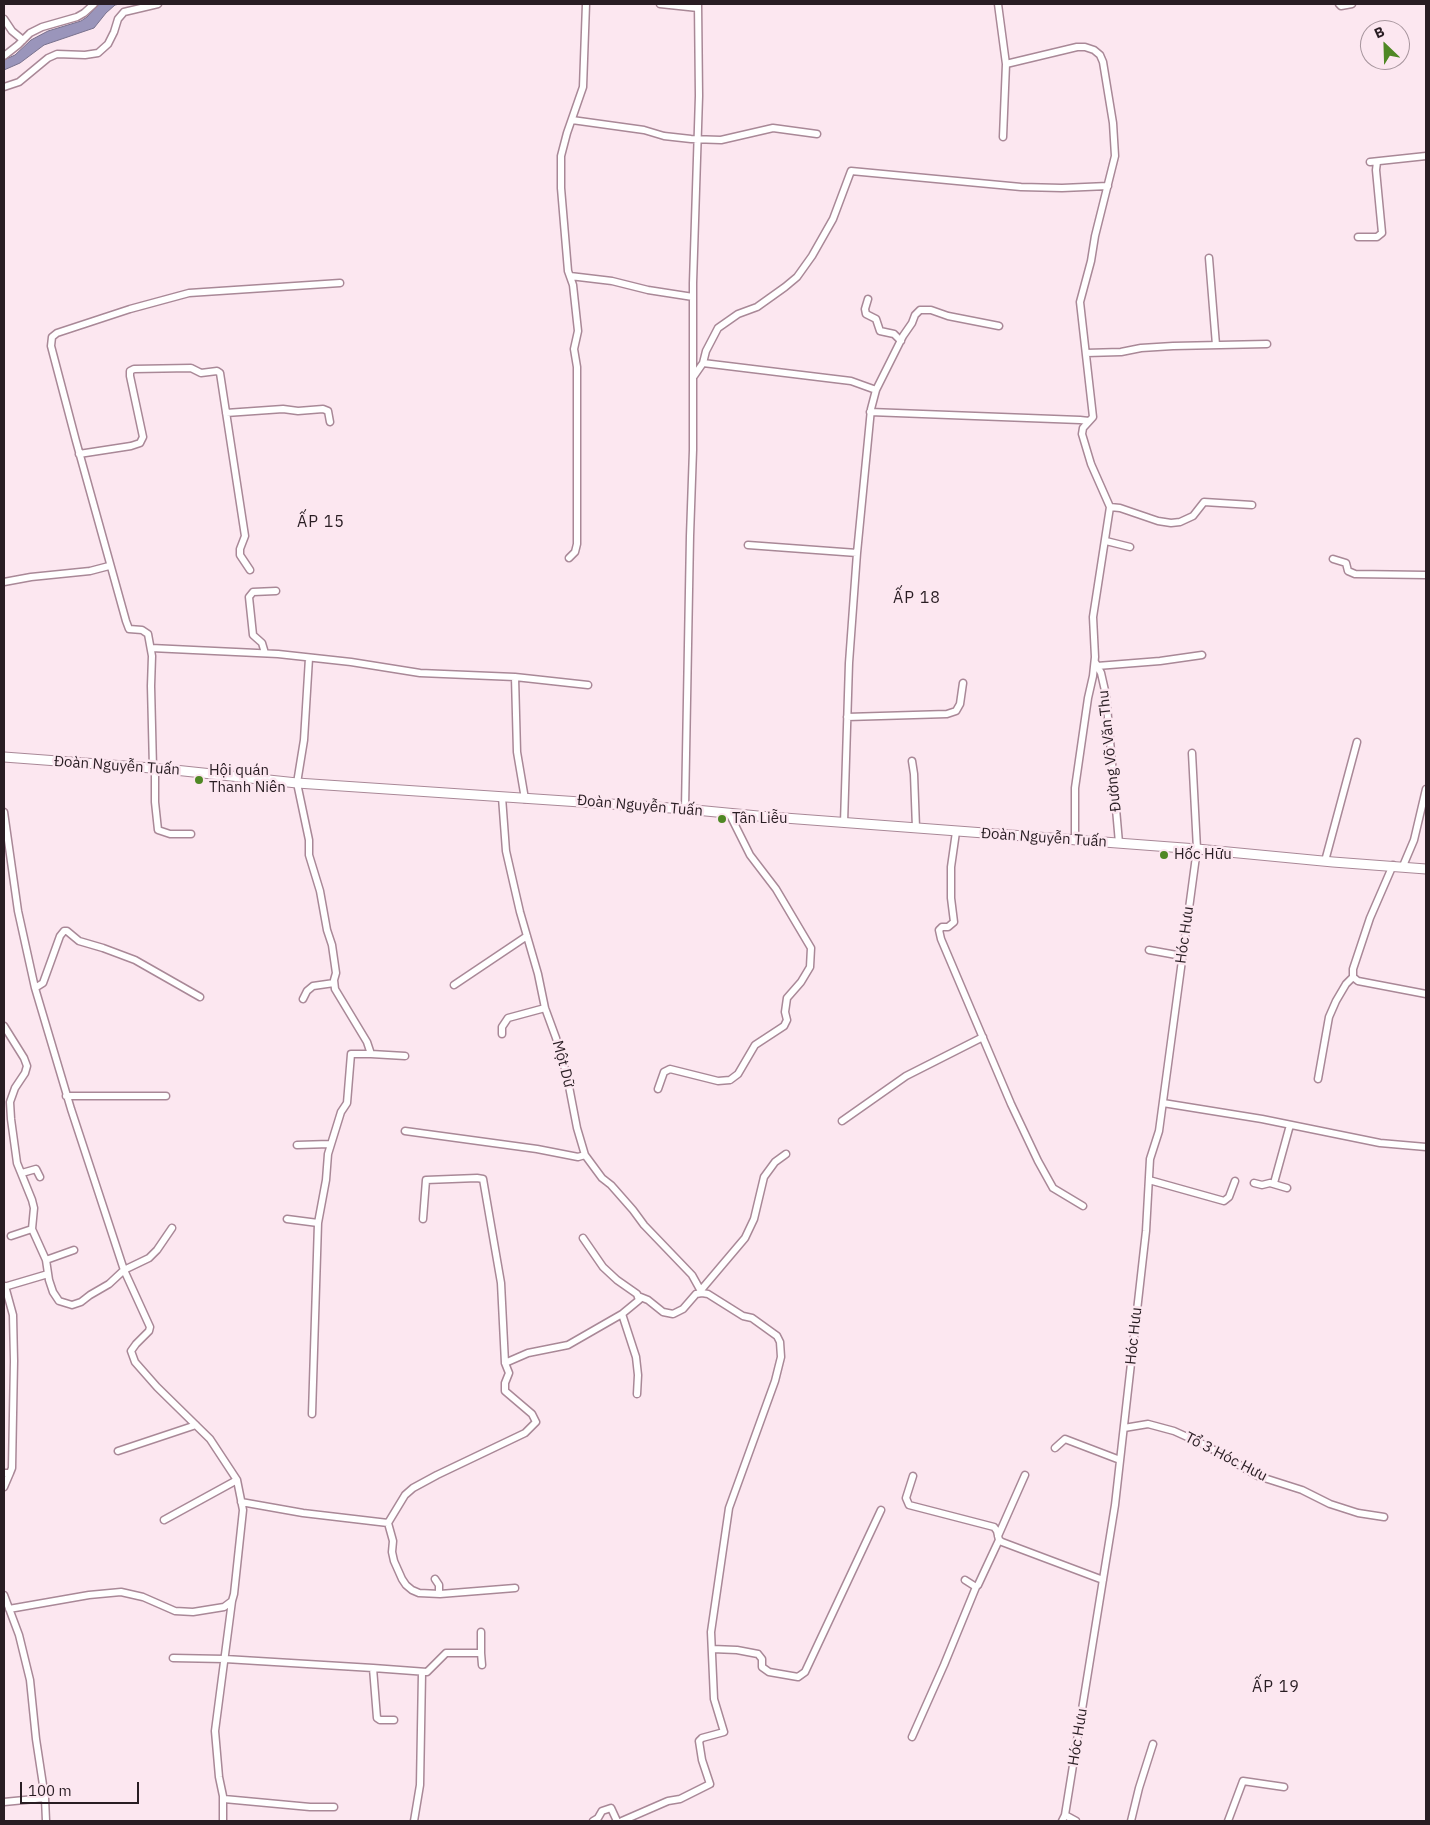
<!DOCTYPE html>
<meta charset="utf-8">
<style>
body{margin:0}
#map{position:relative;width:1430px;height:1825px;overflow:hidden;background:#fce7f0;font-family:"IBM Plex Sans",sans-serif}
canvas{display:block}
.frame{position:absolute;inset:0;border:5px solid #291d23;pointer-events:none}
.north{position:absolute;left:1360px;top:20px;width:50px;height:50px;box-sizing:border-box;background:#fce7f0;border:1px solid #a8969e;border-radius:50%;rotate:336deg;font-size:14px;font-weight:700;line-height:20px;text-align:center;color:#291d23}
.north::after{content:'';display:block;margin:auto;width:18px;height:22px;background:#4f8824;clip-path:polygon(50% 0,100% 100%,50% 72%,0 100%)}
.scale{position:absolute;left:20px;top:1782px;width:119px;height:22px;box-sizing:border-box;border:2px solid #291d23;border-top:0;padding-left:6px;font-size:15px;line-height:18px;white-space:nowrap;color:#291d23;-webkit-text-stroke:4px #fce7f0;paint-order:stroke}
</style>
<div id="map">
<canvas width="1430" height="1825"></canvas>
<div class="frame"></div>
<div class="north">B</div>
<div class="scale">100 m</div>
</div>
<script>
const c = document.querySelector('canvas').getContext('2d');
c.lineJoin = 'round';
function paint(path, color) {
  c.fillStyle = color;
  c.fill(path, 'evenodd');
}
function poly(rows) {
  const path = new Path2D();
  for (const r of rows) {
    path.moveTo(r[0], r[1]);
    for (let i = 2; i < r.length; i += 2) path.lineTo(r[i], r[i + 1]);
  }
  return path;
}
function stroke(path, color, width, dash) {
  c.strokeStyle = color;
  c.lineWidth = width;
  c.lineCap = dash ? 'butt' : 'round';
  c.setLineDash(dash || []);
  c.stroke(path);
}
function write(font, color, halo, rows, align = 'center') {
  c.font = font + ' "IBM Plex Sans",sans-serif';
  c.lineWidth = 5;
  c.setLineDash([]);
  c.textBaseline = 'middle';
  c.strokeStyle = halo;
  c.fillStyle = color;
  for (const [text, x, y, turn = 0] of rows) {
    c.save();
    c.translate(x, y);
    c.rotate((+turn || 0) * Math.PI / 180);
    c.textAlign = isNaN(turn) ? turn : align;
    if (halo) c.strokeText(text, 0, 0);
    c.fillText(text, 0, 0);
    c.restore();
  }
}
const water = poly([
 [99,4,120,4,115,5,106,13,94,28,44,45,20,63,4,70,4,60,15,55,31,40,48,31,81,21,87,17,99,4]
]);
const street = poly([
 [660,4,698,8],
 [998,4,1006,64,1003,137],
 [1339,4,1341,6,1352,4],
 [4,19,12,31,23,40],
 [4,56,18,45,30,33,42,27,77,17,84,13,94,4],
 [1006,64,1077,47,1085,47,1094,50,1100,55,1103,62,1113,123,1115,156,1095,236,1091,261,1080,302,1093,417,1083,428,1082,434,1091,464,1110,507,1093,617,1095,657,1093,676,1088,698,1075,788,1075,840],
 [4,87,19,82,48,58,57,54,85,55,98,53,108,44,114,32,118,19,124,12,158,4],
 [572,120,644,130,664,136,691,139,721,140,773,128,817,134],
 [1370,162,1426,156],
 [1358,237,1377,237,1382,233,1376,170,1377,162],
 [1209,258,1216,345],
 [570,276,612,281,648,290,693,297],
 [868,299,865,309,866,314,876,319,880,331,894,334,901,341],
 [1086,353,1121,352,1141,348,1173,346,1267,344],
 [703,363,851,381,876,390],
 [694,376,703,363,706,351,718,328,738,314,757,307,785,287,797,277,812,256,833,219,851,171,1021,187,1062,188,1108,186],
 [870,412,1080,420,1089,421],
 [226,413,283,409,298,411,323,409,328,411,330,422],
 [79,454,131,446,140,443,143,437,130,376,130,371,134,369,191,368,201,373,217,371,220,373,245,536,240,549,240,555,250,570],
 [1110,507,1120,508,1158,521,1171,523,1180,522,1193,516,1204,502,1252,505],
 [1106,541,1130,547],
 [748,545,857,553],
 [569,558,575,552,577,544,577,367,574,349,578,331,573,285,568,271,561,188,561,156,567,133,583,87,586,4],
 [1333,559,1346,563,1348,571,1355,574,1426,575],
 [4,582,31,577,90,571,109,566],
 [151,648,278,654,351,662,420,673,515,677,588,685],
 [265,653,262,643,253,635,249,597,253,592,276,591],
 [309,658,304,740,297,783,309,840,309,855,320,891,327,930,332,945,336,973,334,980,335,989,367,1042,371,1054,351,1054,347,1103,341,1112,328,1154,326,1180,318,1223,312,1414],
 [1095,662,1101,673,1106,695,1119,843],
 [1097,666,1160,661,1202,655],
 [515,677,517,752,525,799],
 [847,717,947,714,956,711,960,704,963,683],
 [912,761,914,774,916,828],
 [153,768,151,686,152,656,148,634,142,630,129,629,126,621,76,441,51,346,52,337,57,333,130,309,189,293,340,283],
 [155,768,155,802,158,830,170,834,191,834],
 [502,797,506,851,520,912,538,974,545,1008,556,1038,567,1076,577,1128,585,1155,602,1178,611,1185,633,1210,644,1225,692,1275,702,1293],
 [685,809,690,536,693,450,693,283,699,96,698,4],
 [4,812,18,911,35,988,71,1109,124,1270,150,1327,149,1331,136,1344,131,1351,135,1362,157,1387,210,1439,237,1480,243,1510,234,1594,232,1601,224,1607,193,1612,175,1611,143,1597,121,1592,89,1595,9,1609],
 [844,823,849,663,857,553,871,409,876,390,903,336,912,323,915,315,920,310,931,310,948,316,999,326],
 [956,832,951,867,951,898,954,922,948,927,942,927,939,930,941,939,1011,1104,1038,1161,1053,1188,1083,1206],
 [1325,861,1357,742],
 [1393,865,1370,918,1353,969,1353,977,1358,981,1426,994],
 [1403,866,1414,840,1426,789],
 [1149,950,1182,956],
 [454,985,527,936],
 [35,988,43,983,60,936,64,931,67,931,79,941,103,948,135,960,200,997],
 [303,999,307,991,313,986,334,983],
 [4,1026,24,1058,27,1066,25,1073,15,1088,10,1102,11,1119,17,1163,32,1200,34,1208,32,1229],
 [502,1034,502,1027,508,1018,545,1008],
 [371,1054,405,1056],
 [1318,1079,1329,1017,1336,1001,1346,984,1353,977],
 [658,1089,664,1072,670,1069,718,1081,730,1080,738,1074,755,1045,784,1026,787,1020,785,1012,787,998,801,982,810,967,811,948,776,889,750,855,729,813],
 [66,1096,166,1096],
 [1163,1103,1262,1119,1380,1143,1426,1147],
 [842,1121,906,1076,983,1037],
 [405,1131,537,1149,578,1157,585,1155],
 [297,1145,330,1144],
 [22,1173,36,1169,40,1177],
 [1149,1180,1224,1201,1229,1197,1235,1181],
 [1254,1183,1262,1185,1270,1183,1287,1188],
 [1274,1183,1290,1125],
 [287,1219,318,1223],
 [11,1236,32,1229,46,1260,49,1280,53,1292,59,1301,72,1305,81,1302,90,1295,109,1284,124,1270,149,1258,157,1250,172,1228],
 [46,1260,74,1250],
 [4,1287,48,1274],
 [701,1290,745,1238,754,1219,764,1177,775,1162,786,1154],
 [622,1314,636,1357,638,1375,637,1394],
 [505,1363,528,1353,568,1345,622,1314,639,1300,637,1294,617,1280,603,1267,583,1238],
 [1124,1428,1148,1424,1174,1431,1207,1446,1258,1476,1302,1490,1330,1504,1358,1513,1384,1517],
 [1055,1448,1065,1439,1120,1460],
 [118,1451,196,1425],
 [4,1473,10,1473,12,1468,14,1361,13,1315,5,1286],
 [913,1476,906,1498,909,1505,994,1527,997,1531,999,1540,1002,1542,1103,1580],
 [4,1487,10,1473],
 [241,1502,303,1513,388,1523,405,1495,413,1488,437,1475,525,1433,536,1422,532,1414,505,1391,505,1383,509,1373,505,1363,501,1283,483,1179,477,1178,426,1180,423,1219],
 [164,1520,237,1480],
 [388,1523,393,1541,392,1552,394,1561,402,1579,406,1585,412,1590,419,1593,440,1594,515,1588],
 [998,1536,1025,1475],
 [435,1579,439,1585,439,1594],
 [965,1580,976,1587,978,1585,999,1540],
 [4,1595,19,1635,30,1680,36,1739,45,1798,46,1821],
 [712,1649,737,1650,758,1654,762,1659,762,1667,769,1672,798,1677,805,1672,881,1510],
 [481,1653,482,1665],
 [173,1658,225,1659,373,1668,377,1718,380,1720,394,1720],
 [373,1668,427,1672,446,1653,481,1653,481,1632],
 [912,1737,944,1665,976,1587],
 [224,1799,310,1807,334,1807],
 [4,1802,45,1798],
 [1065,1815,1076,1821],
 [223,1821,223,1796,219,1777,215,1731,232,1601],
 [414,1821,420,1785,422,1673],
 [593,1821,598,1818,602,1811,611,1808,617,1821],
 [622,1821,668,1801,680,1799,710,1784,702,1760,699,1741,702,1738,724,1732,714,1699,711,1632,729,1508,775,1381,781,1357,780,1342,777,1336,752,1318,743,1316,708,1294,702,1293,696,1294,683,1309,673,1314,663,1312,648,1300,638,1296],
 [1062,1821,1065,1815,1115,1505,1146,1231,1150,1159,1159,1131,1197,849,1192,753],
 [1131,1821,1139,1788,1153,1744],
 [1228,1821,1243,1781,1284,1787]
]);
const secondary = poly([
 [4,757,165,769,297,783,685,809,758,816,1197,849,1333,862,1426,869]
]);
const markers = [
 [199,780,5,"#4f8824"],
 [722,819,5,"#4f8824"],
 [1164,855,5,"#4f8824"]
];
const streetNames = [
 ["Đường Võ Văn Thu",1110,751,-96],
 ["Đoàn Nguyễn Tuấn",117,766,4],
 ["Đoàn Nguyễn Tuấn",640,806,5],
 ["Đoàn Nguyễn Tuấn",1044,838,4],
 ["Hóc Hưu",1185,935,-82],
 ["Một Dữ",563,1064,75],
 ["Hóc Hưu",1134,1336,-84],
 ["Tổ 3 Hóc Hưu",1226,1457,27],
 ["Hóc Hưu",1078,1737,-81]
];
const poiNames = [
 ["Hội quán",209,771],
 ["Thanh Niên",209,788],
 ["Tân Liễu",732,819],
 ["Hốc Hữu",1174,855]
];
const neighbourhoodNames = [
 ["ẤP 15",321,522],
 ["ẤP 18",917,598],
 ["ẤP 19",1276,1687]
];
paint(water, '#9a95bb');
stroke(water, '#78718d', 1);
stroke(street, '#a98897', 9);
stroke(secondary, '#a98897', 11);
stroke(street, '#fff', 6);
stroke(secondary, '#fff', 9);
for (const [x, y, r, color] of markers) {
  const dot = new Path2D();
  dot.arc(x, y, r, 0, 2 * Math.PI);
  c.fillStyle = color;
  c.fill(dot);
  stroke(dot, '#fce7f0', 2);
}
write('15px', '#291d23', '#fce7f0', streetNames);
write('15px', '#291d23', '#fce7f0', poiNames, 'left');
c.letterSpacing = '1px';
write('16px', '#291d23', '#fce7f0', neighbourhoodNames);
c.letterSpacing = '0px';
</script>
